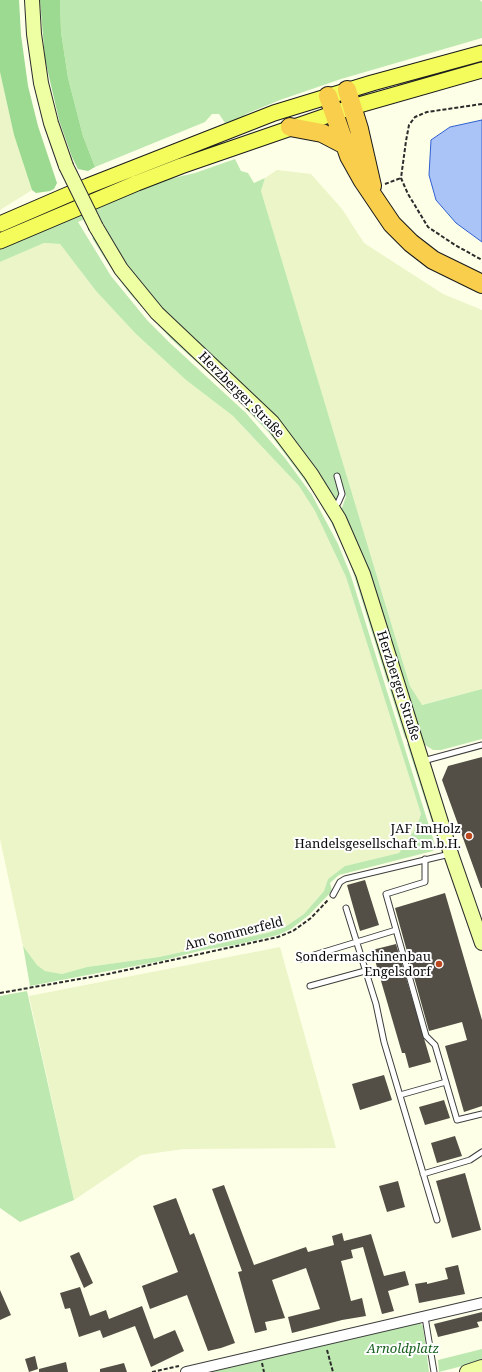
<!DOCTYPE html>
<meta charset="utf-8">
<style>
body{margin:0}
canvas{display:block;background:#fdffe7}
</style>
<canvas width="482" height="1372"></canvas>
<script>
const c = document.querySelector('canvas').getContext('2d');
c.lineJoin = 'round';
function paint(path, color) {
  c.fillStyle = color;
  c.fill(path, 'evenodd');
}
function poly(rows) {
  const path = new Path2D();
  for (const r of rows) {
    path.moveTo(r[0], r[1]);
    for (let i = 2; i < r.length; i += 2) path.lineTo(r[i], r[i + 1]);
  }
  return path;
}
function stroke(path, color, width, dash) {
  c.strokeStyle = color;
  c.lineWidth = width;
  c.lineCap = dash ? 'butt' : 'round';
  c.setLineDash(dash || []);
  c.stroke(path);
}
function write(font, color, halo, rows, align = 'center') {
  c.font = font + ' "Noto Serif",serif';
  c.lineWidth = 4;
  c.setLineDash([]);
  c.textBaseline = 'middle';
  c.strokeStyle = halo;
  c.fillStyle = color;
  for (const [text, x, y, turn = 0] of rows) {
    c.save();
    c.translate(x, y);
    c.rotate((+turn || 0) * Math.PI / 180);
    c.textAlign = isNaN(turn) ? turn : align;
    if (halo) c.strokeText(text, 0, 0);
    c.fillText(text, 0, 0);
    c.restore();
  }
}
const farmland = poly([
 [0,72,14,135,32,190,0,210],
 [277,170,311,174,342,209,364,243,443,294,482,310,482,689,421,705,410,686,261,191,265,178],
 [44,243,60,244,96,291,136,334,186,380,233,416,299,486,315,511,346,577,421,814,417,826,399,853,345,866,328,879,324,891,304,914,285,927,267,933,159,957,87,967,62,974,45,971,37,965,23,946,0,839,0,262],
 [280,947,336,1148,184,1149,141,1155,74,1200,29,996]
]);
const green = poly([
 [60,0,480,0,482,2,482,38,341,79,280,100,246,114,241,118,225,123,219,114,212,114,205,122,95,167,83,136,68,78,61,32],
 [235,159,241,171,248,173,254,183,265,178,261,191,410,686,422,705,482,689,482,739,441,750,433,750,425,745,420,737,341,511,346,496,339,474,340,496,338,499,335,499,169,318,126,267,98,213,78,222,111,276,147,320,170,343,246,413,285,458,312,495,338,544,351,576,435,845,433,851,425,853,339,875,330,883,332,891,309,915,291,929,278,935,235,945,203,950,161,961,30,986,23,946,37,965,45,971,62,974,87,967,159,957,267,933,285,927,304,914,324,891,328,879,345,866,399,853,417,826,421,814,346,577,315,511,299,486,233,416,186,380,136,334,96,291,60,244,44,243,0,262,0,248,106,202,165,180,195,173],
 [94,237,152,316,174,339,251,409,273,433,290,454,334,521,358,575,409,740,405,738,349,559,331,522,314,493,270,434,230,392,172,340,130,294,114,273,92,238],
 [407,744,410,745,441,841,439,844],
 [27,991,74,1200,20,1222,0,1208,0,996],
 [419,1322,423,1326,429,1372,207,1372],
 [482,1349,482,1361,439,1372,438,1360]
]);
const forest = poly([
 [0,0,19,0,21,35,28,86,38,126,57,183,54,189,50,191,36,193,32,190,14,135,0,72],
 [40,0,60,0,61,32,68,78,83,136,95,167,88,171,78,169,72,157,59,120,45,59]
]);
const water = poly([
 [482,120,482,242,456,223,436,200,429,175,431,140,450,127,482,120]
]);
const building = poly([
 [482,757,482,888,481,888,442,780,448,766],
 [365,880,379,925,360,931,347,885],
 [445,893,482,1020,482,1106,464,1112,445,1046,467,1040,462,1022,429,1031,395,908],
 [396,944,431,1062,409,1068,405,1053,402,1053,372,950],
 [384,1075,392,1100,360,1110,352,1084],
 [444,1100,450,1118,425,1125,419,1107],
 [455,1136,462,1156,437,1163,431,1143],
 [465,1173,481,1230,452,1238,436,1181],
 [398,1181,405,1207,387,1212,379,1186],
 [224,1185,254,1265,306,1247,308,1252,334,1245,332,1236,342,1233,344,1241,371,1234,384,1276,405,1271,409,1285,388,1291,394,1311,382,1314,363,1247,351,1250,353,1258,341,1261,351,1301,362,1298,366,1316,342,1320,292,1333,288,1317,320,1309,306,1268,272,1280,285,1318,265,1322,267,1330,255,1333,238,1272,242,1271,212,1189],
 [176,1198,190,1235,194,1233,235,1343,221,1348,208,1351,187,1295,150,1309,142,1286,178,1272,153,1206],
 [79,1252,93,1283,84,1288,70,1256],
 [458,1265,465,1294,419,1303,415,1284,427,1282,427,1284,448,1279,445,1268],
 [80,1287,90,1316,106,1310,109,1319,142,1306,154,1339,175,1330,184,1351,151,1367,135,1326,103,1338,100,1330,79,1337,70,1308,65,1309,60,1293],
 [0,1290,11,1315,0,1320],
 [482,1312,482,1321,477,1322,479,1327,438,1337,434,1324],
 [35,1356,38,1369,29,1372,25,1359],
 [66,1362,68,1372,39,1372,39,1369],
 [124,1363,127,1372,100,1372,100,1369]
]);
const path = poly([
 [482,104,427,112,415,117,409,125,406,141,401,178,408,194,428,227,455,245,482,260],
 [385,184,401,178],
 [0,993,108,974,278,937,293,931,311,918,328,900],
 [327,1350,333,1372],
 [262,1363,264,1372],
 [152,1372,179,1366]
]);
const service = poly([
 [333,507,338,503,342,494,337,476],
 [423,761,482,745],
 [425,859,425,882,386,894,426,1036,435,1045,457,1120,482,1114],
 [333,895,340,882,345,879,450,854],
 [346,908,376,1004,384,1042,437,1220],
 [301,959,396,930],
 [310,986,365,971],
 [400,1095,446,1082],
 [423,1174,470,1160,482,1152],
 [425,1317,434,1372]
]);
const minor = poly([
 [186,1372,482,1303]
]);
const secondary = poly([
 [32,0,34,34,41,83,51,123,66,166],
 [96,227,121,269,157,313,272,422,311,474,339,519,363,574,451,854,482,943],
 [467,1372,482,1367]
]);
const primary = poly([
 [0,224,88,186,274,113,372,83,482,53],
 [0,241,137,183,181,166,352,107,482,70]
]);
const motorway = poly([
 [347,90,359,129,372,186],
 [328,96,349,156,363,181,392,224,411,243,433,260,482,284],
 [290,127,322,133,345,145]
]);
const secondaryBridge = poly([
 [66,166,96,227]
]);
const markers = [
 [469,836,4,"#bc4820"],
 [439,964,4,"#bc4820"]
];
const streetNames = [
 ["Herzberger Straße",241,395,45],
 ["Herzberger Straße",398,686,72],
 ["Am Sommerfeld",234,934,-14]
];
const poiNames = [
 ["JAF ImHolz",461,829],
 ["Handelsgesellschaft m.b.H.",461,844],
 ["Sondermaschinenbau",431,957],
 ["Engelsdorf",431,972]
];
const parkNames = [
 ["Arnoldplatz",403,1349]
];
paint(farmland, '#ebf5c7');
paint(green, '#bde9b1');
paint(forest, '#9bda90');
paint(water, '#abc4f7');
stroke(water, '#3060d0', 1);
paint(building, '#534f46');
stroke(service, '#3d3d3d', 7);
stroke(minor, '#3d3d3d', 12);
stroke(secondary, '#2c2c2c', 16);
stroke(primary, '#1b1b1b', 17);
stroke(motorway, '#1b1b1b', 20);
stroke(path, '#2c2c2c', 2, [4, 2]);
stroke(service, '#fff', 5);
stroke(minor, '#fff', 10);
stroke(secondary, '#edffa2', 14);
stroke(primary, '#f3fc5a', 15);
stroke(motorway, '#f8ce4c', 18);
stroke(secondaryBridge, '#2c2c2c', 16, []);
stroke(secondaryBridge, '#edffa2', 14);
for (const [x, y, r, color] of markers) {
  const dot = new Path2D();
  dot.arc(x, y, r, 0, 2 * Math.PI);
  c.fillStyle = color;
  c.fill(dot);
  stroke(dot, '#fff', 1.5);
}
write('13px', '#0a0a0a', '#fff', streetNames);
write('13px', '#0a0a0a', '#fff', poiNames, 'right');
write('italic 13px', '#1a6221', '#fff', parkNames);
</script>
